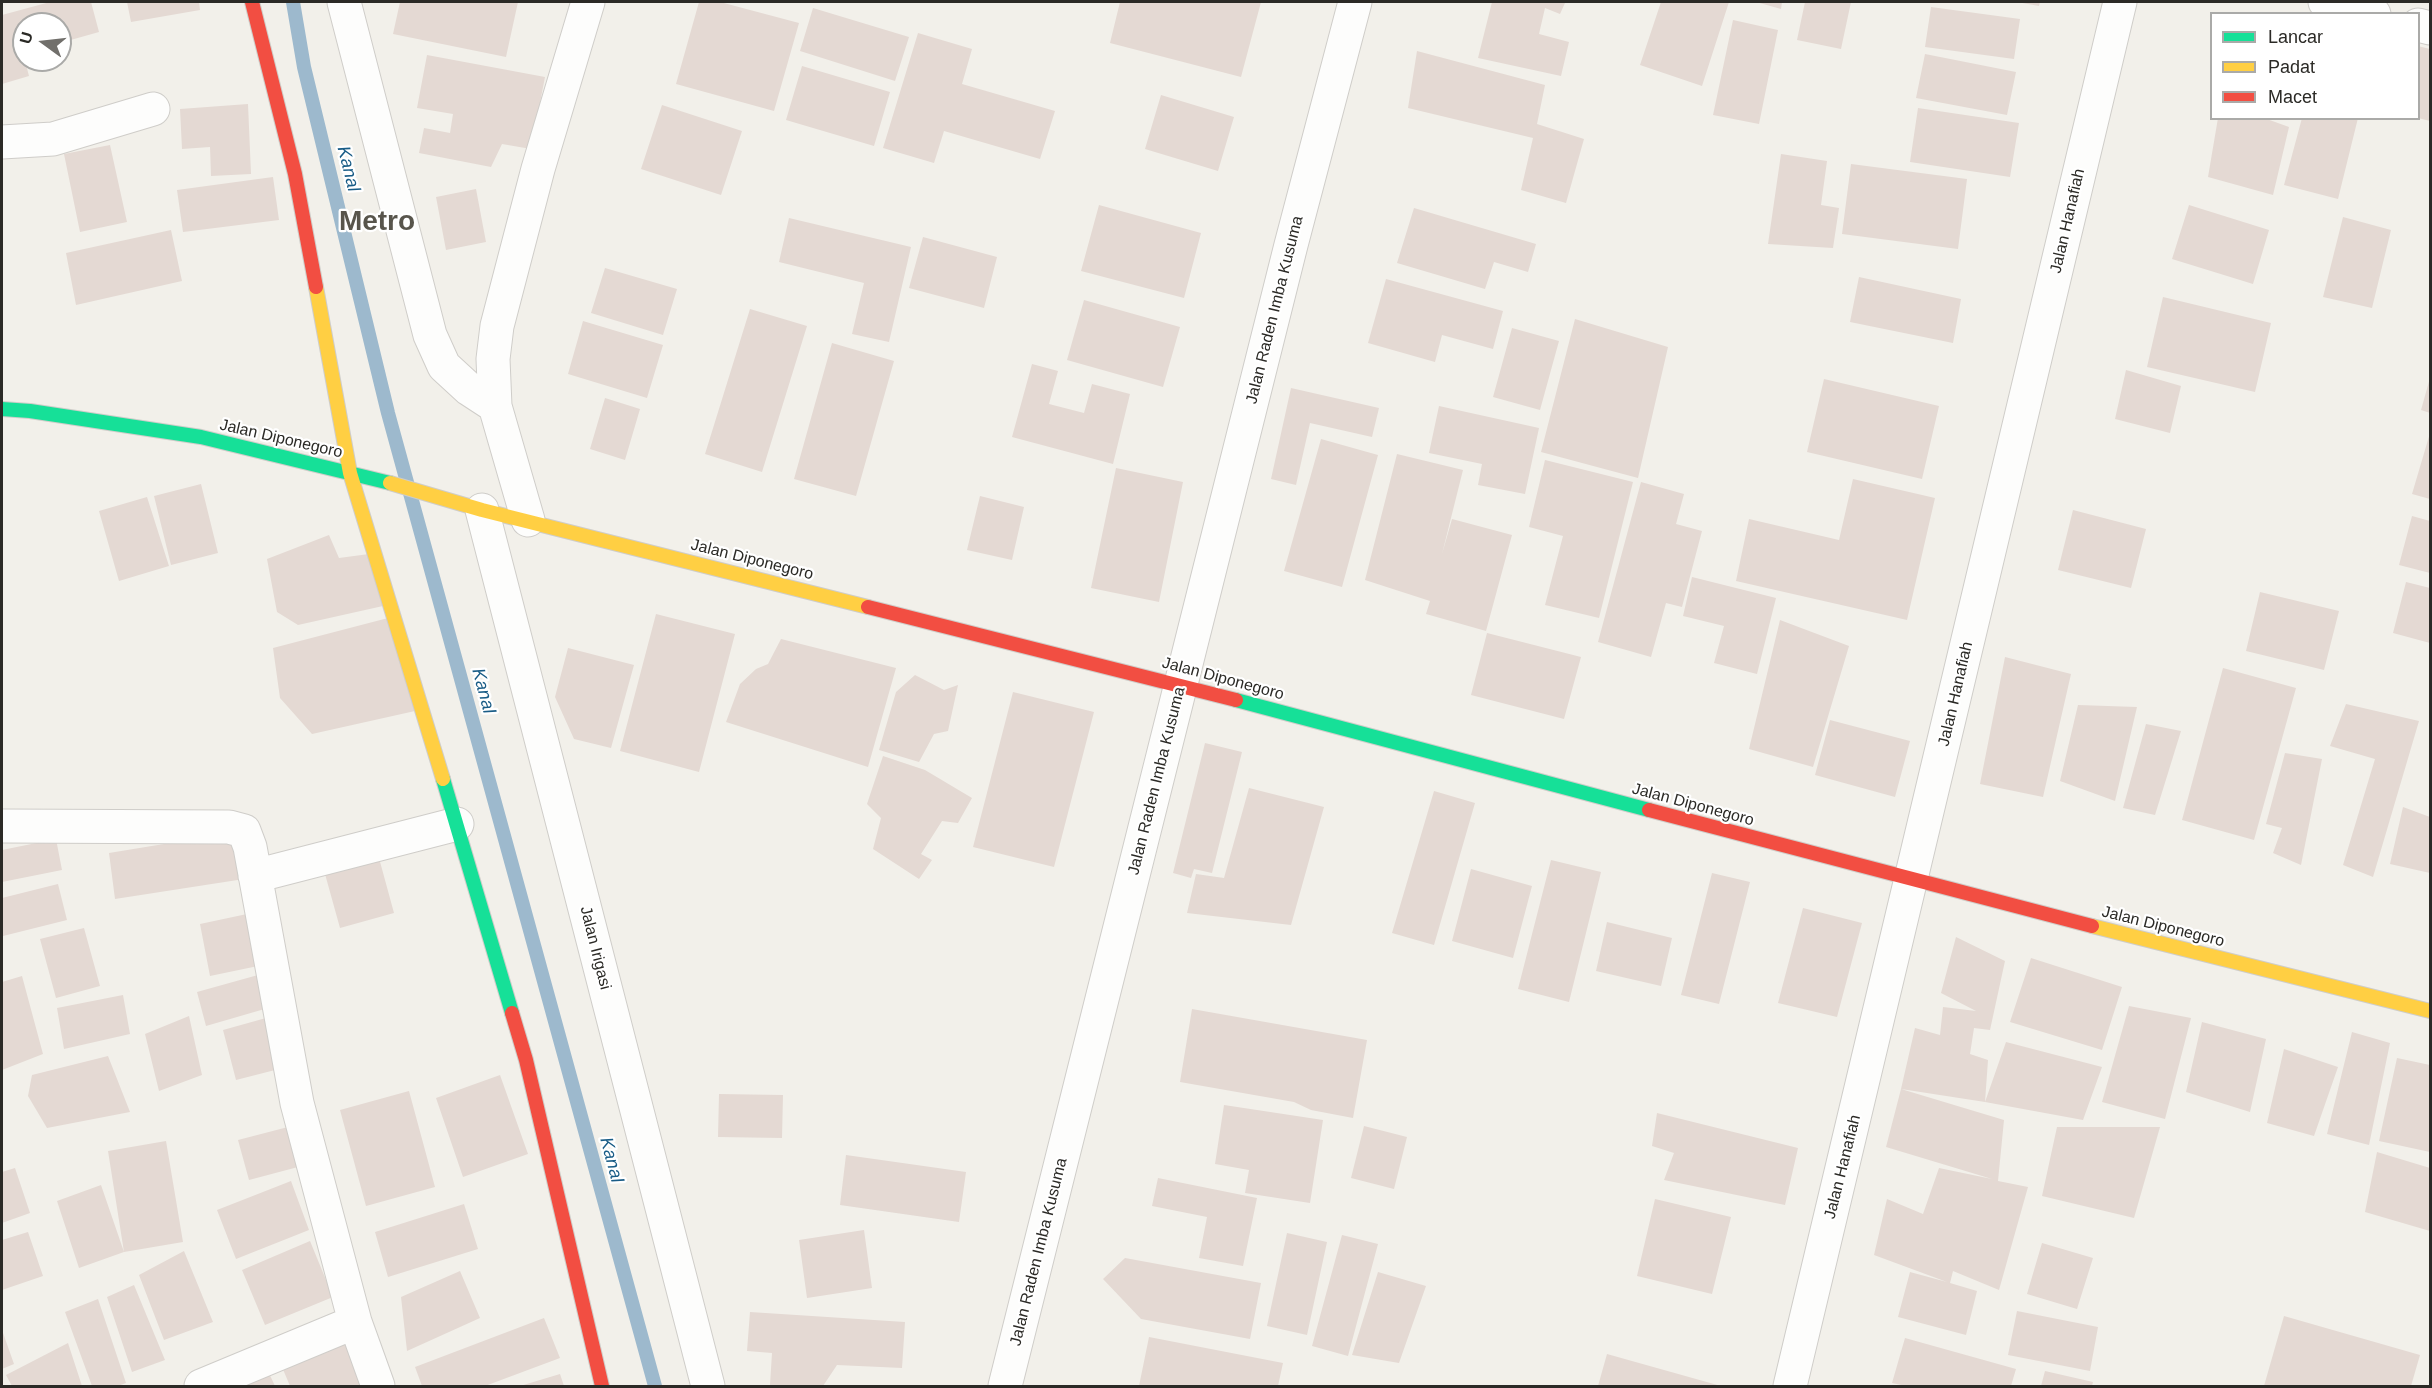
<!DOCTYPE html>
<style>
body{margin:0}
#map{position:relative;width:2432px;height:1388px;overflow:hidden;background:#f2f0ea;font-family:Helvetica,sans-serif}
canvas{display:block}
.frame{position:absolute;inset:0;border:3px solid #2b2a26;pointer-events:none}
.legend{position:absolute;left:2210px;top:12px;width:210px;height:108px;box-sizing:border-box;background:#fff;border:2px solid #aaaaa8;margin:0;padding:8px 10px;list-style:none;font-size:18px;color:#2b2a26}
.legend li{display:flex;align-items:center;gap:12px;height:30px}
.legend b{width:30px;border:2px solid #aaaaa8}
.north{position:absolute;left:12px;top:12px;width:60px;height:60px;box-sizing:border-box;background:#fff;border:2px solid #aaaaa8;border-radius:50%;rotate:285deg;font-size:16px;font-weight:700;line-height:24px;text-align:center;color:#2b2a26}
.north::after{content:'';display:block;margin:auto;width:21px;height:27px;background:#716f6b;clip-path:polygon(50% 0,100% 100%,50% 72%,0 100%)}
</style>
<div id="map">
<canvas width="2432" height="1388"></canvas>
<div class="frame"></div>
<ul class="legend">
<li><b style="height:8px;background:#16e098"></b>Lancar</li>
<li><b style="height:8px;background:#ffcf43"></b>Padat</li>
<li><b style="height:8px;background:#f24e42"></b>Macet</li>
</ul>
<div class="north">U</div>
</div>
<script>
const c = document.querySelector('canvas').getContext('2d');
c.lineJoin = 'round';
function poly(rows) {
  const path = new Path2D();
  for (const r of rows) {
    path.moveTo(r[0], r[1]);
    for (let i = 2; i < r.length; i += 2) path.lineTo(r[i], r[i + 1]);
  }
  return path;
}
function stroke(path, color, width, dash) {
  c.strokeStyle = color;
  c.lineWidth = width;
  c.lineCap = dash ? 'butt' : 'round';
  c.setLineDash(dash || []);
  c.stroke(path);
}
function paint(path, color) {
  c.fillStyle = color;
  c.fill(path, 'evenodd');
}
function write(font, color, halo, rows, align = 'center') {
  c.font = font + ' Helvetica,sans-serif';
  c.lineWidth = 4.5;
  c.setLineDash([]);
  c.textBaseline = 'middle';
  c.strokeStyle = halo;
  c.fillStyle = color;
  for (const [text, x, y, turn = 0] of rows) {
    c.save();
    c.translate(x, y);
    c.rotate((+turn || 0) * Math.PI / 180);
    c.textAlign = isNaN(turn) ? turn : align;
    if (halo) c.strokeText(text, 0, 0);
    c.fillText(text, 0, 0);
    c.restore();
  }
}
const stream = poly([
 [293,2,304,67,388,413,655,1386]
]);
const building = poly([
 [50,2,91,2,99,32,60,43,60,24,24,24,23,53,29,76,2,84,2,15],
 [127,2,199,2,200,10,131,22],
 [400,2,518,2,506,57,393,34],
 [699,2,720,2,799,23,774,111,676,84],
 [1120,2,1261,2,1241,77,1110,43],
 [1492,2,1565,3,1560,14,1545,8,1539,34,1569,42,1561,76,1478,58],
 [1661,2,1729,2,1702,86,1640,65],
 [1756,2,1782,2,1781,9],
 [1805,2,1851,2,1841,49,1797,40],
 [2017,2,2040,2,2039,6],
 [1931,7,2020,19,2014,59,1925,47],
 [813,8,909,37,895,81,800,51],
 [1733,20,1778,30,1759,124,1713,115],
 [918,33,972,49,962,84,1055,111,1040,159,944,131,934,163,883,148],
 [2418,46,2430,49,2430,121,2418,118],
 [1417,51,1545,85,1537,124,1584,139,1566,203,1521,190,1533,138,1408,108],
 [1925,54,2016,72,2007,115,1916,98],
 [427,55,545,77,531,149,502,144,491,167,419,153,424,128,450,133,453,114,417,108],
 [802,66,890,92,874,146,786,120],
 [1161,95,1234,117,1218,171,1145,149],
 [248,104,251,174,211,176,210,147,182,149,180,109],
 [662,105,742,131,721,195,641,169],
 [1918,108,2019,123,2010,177,1910,162],
 [2218,118,2264,118,2289,127,2273,195,2208,177],
 [2302,118,2358,118,2338,199,2284,185],
 [110,145,127,222,80,232,64,154],
 [1781,154,1827,161,1821,205,1839,208,1833,248,1768,244],
 [1851,164,1967,179,1958,249,1842,234],
 [273,177,279,220,183,232,177,190],
 [476,189,486,242,446,250,436,197],
 [1099,205,1201,233,1184,298,1081,271],
 [2189,205,2269,230,2253,284,2172,259],
 [1414,208,1536,244,1528,272,1494,262,1485,289,1397,263],
 [2343,217,2391,230,2372,308,2323,297],
 [789,218,911,247,889,342,852,334,864,283,779,262],
 [171,230,182,281,76,305,66,253],
 [923,237,997,257,984,308,909,288],
 [605,268,677,289,663,335,591,313],
 [1859,277,1961,299,1953,343,1850,322],
 [1386,279,1503,311,1493,349,1442,335,1435,362,1368,343],
 [2163,297,2271,323,2255,392,2147,367],
 [1084,300,1180,327,1163,387,1067,360],
 [750,309,807,326,762,472,705,454],
 [1575,319,1668,347,1638,478,1541,452],
 [583,321,663,345,647,398,568,374],
 [1512,328,1559,341,1540,410,1493,397],
 [832,343,894,361,856,496,794,479],
 [1032,364,1058,371,1049,404,1084,413,1092,384,1130,394,1113,464,1012,437],
 [2126,370,2181,386,2170,433,2115,419],
 [2430,378,2430,413,2421,410],
 [1824,379,1939,406,1922,479,1807,452],
 [1291,388,1379,408,1372,437,1310,423,1296,485,1271,479],
 [605,398,640,409,625,460,590,449],
 [1439,406,1539,428,1525,494,1478,485,1482,464,1429,453],
 [2430,433,2430,499,2412,494],
 [1321,439,1378,455,1342,587,1284,571],
 [1397,454,1463,470,1442,554,1452,519,1512,535,1486,631,1426,614,1430,601,1365,580],
 [1545,460,1633,482,1599,618,1545,605,1563,536,1529,527],
 [1116,468,1183,482,1159,602,1091,588],
 [1853,479,1935,498,1907,620,1736,581,1749,519,1839,540],
 [1641,482,1684,494,1676,524,1702,531,1682,607,1666,603,1651,657,1598,642],
 [201,484,218,553,171,565,154,496],
 [980,496,1024,507,1012,560,967,550],
 [147,497,169,566,119,581,99,511],
 [2073,510,2146,529,2131,588,2058,570],
 [2412,516,2430,521,2430,573,2399,565],
 [329,535,339,558,369,554,383,606,298,625,277,612,267,559],
 [1692,577,1776,598,1757,674,1714,663,1724,626,1683,616],
 [2406,582,2430,588,2430,643,2393,633],
 [2260,592,2339,611,2324,670,2246,651],
 [656,614,735,634,699,772,620,751],
 [388,618,415,711,312,734,280,698,273,648],
 [1780,620,1849,646,1813,767,1749,749],
 [1487,633,1581,657,1564,719,1471,695],
 [781,639,896,668,868,767,726,722,740,684,756,669,768,664],
 [568,648,634,665,611,748,574,739,555,697],
 [2005,657,2071,674,2043,797,1980,784],
 [2223,668,2296,688,2254,840,2182,820],
 [915,675,944,690,958,685,948,731,934,734,919,762,879,750,896,692],
 [1013,692,1094,712,1054,867,973,847],
 [2346,704,2419,721,2373,877,2343,865,2375,759,2330,746],
 [2078,705,2137,707,2115,801,2060,781],
 [1830,720,1910,741,1895,797,1815,775],
 [2146,724,2181,731,2155,815,2123,808],
 [1205,743,1242,752,1212,873,1194,869,1191,878,1173,873],
 [2285,753,2322,759,2301,865,2273,853,2282,828,2266,824],
 [883,756,925,770,972,798,958,823,942,821,921,854,932,860,919,879,873,849,881,818,867,804],
 [1249,788,1324,807,1291,925,1187,913,1196,874,1224,878],
 [1434,791,1475,803,1434,945,1392,933],
 [2403,807,2430,817,2430,873,2390,864],
 [237,832,244,879,115,899,109,853],
 [56,839,62,870,2,882,2,850],
 [379,858,394,913,340,928,325,874],
 [1551,860,1601,872,1569,1002,1518,989],
 [1471,869,1532,886,1513,958,1452,941],
 [1712,873,1750,882,1719,1004,1681,995],
 [58,884,67,920,3,936,2,898],
 [1803,908,1862,923,1837,1017,1778,1003],
 [247,914,258,966,210,976,200,924],
 [1607,922,1672,938,1661,986,1596,971],
 [84,928,100,986,56,998,40,939],
 [1956,937,2005,961,1990,1030,1974,1028,1970,1054,1988,1060,1985,1102,1901,1089,1915,1028,1940,1035,1943,1007,1976,1011,1941,993],
 [2031,958,2122,987,2102,1050,2010,1022],
 [258,975,268,1008,206,1026,197,992],
 [22,976,43,1054,2,1070,2,982],
 [123,995,130,1034,64,1049,57,1008],
 [2129,1006,2191,1018,2165,1119,2102,1102],
 [1192,1009,1367,1040,1353,1118,1311,1110,1294,1102,1180,1082],
 [189,1016,202,1075,159,1091,145,1034],
 [266,1018,279,1069,236,1080,223,1030],
 [2202,1022,2266,1039,2250,1112,2186,1092],
 [2352,1032,2390,1043,2369,1145,2327,1134],
 [2006,1042,2102,1067,2083,1120,1985,1102],
 [2284,1049,2338,1067,2314,1136,2267,1123],
 [108,1056,130,1112,47,1128,28,1096,32,1075],
 [2397,1058,2430,1065,2430,1152,2379,1141],
 [500,1075,528,1154,463,1177,436,1098],
 [1901,1089,2004,1120,1998,1181,2028,1187,1999,1290,1953,1271,1950,1283,1977,1291,1966,1335,1898,1317,1910,1272,1947,1282,1874,1255,1887,1199,1923,1214,1939,1168,1992,1179,1886,1147],
 [409,1091,435,1187,366,1206,340,1110],
 [719,1094,783,1095,782,1138,718,1137],
 [1224,1105,1323,1120,1310,1203,1245,1193,1249,1170,1215,1164],
 [1657,1113,1798,1148,1785,1205,1664,1180,1674,1153,1652,1146],
 [1364,1126,1407,1137,1394,1189,1351,1178],
 [288,1127,298,1167,249,1180,238,1140],
 [2057,1127,2160,1127,2134,1218,2042,1196],
 [166,1141,183,1242,124,1252,79,1268,57,1201,101,1185,124,1252,108,1151],
 [2377,1152,2430,1168,2430,1231,2365,1212],
 [846,1155,966,1172,959,1222,840,1205],
 [15,1168,30,1213,2,1223,2,1172],
 [1158,1178,1257,1198,1243,1266,1199,1258,1207,1217,1152,1206],
 [291,1181,309,1230,236,1259,217,1210],
 [1655,1199,1731,1217,1712,1294,1637,1276],
 [464,1204,478,1249,388,1277,375,1232],
 [864,1230,872,1288,807,1298,799,1240],
 [28,1232,43,1276,2,1290,2,1240],
 [1287,1233,1327,1242,1307,1335,1267,1326],
 [1342,1235,1378,1244,1348,1356,1312,1346],
 [310,1241,333,1297,265,1325,242,1270],
 [2042,1243,2093,1258,2077,1309,2027,1294],
 [184,1251,213,1322,164,1340,139,1275],
 [1125,1258,1261,1283,1250,1339,1141,1319,1103,1279],
 [460,1271,480,1318,407,1351,401,1297],
 [1378,1272,1426,1286,1399,1363,1352,1355],
 [134,1285,165,1360,132,1372,107,1297],
 [98,1299,126,1383,118,1386,92,1386,65,1312],
 [2017,1311,2098,1327,2090,1371,2008,1355],
 [750,1312,905,1322,902,1368,837,1365,823,1386,770,1385,772,1353,747,1351],
 [2284,1316,2420,1355,2411,1386,2264,1386],
 [544,1318,560,1358,485,1386,422,1386,415,1367],
 [2,1330,14,1364,2,1369],
 [350,1334,367,1386,290,1386,282,1367],
 [1149,1337,1283,1363,1278,1386,1139,1386],
 [1905,1338,2016,1369,2011,1386,1906,1386,1892,1383],
 [68,1343,82,1386,12,1386,6,1375],
 [1607,1354,1721,1386,1598,1386],
 [267,1369,275,1386,235,1386],
 [2045,1371,2093,1382,2092,1386,2041,1386],
 [560,1374,564,1386,520,1386]
]);
const street = poly([
 [344,2,430,335,444,366,469,389,495,406],
 [2325,2,2374,14],
 [2418,25,2430,28],
 [2,142,53,139,153,109],
 [482,510,708,1386],
 [528,520,495,406,493,359,497,326,538,169,588,2],
 [2,826,229,827,244,831,250,847,297,1103,355,1322,378,1386],
 [255,876,457,824],
 [201,1386,355,1322],
 [1005,1386,1291,245,1355,2],
 [1790,1386,2120,2]
]);
const fast = poly([
 [2,409,30,411,201,437,390,483],
 [1236,700,1649,810],
 [443,779,512,1013]
]);
const slow = poly([
 [316,287,350,473,443,779],
 [390,483,482,510,868,607],
 [2092,926,2430,1011]
]);
const jam = poly([
 [252,2,295,174,316,287],
 [868,607,1236,700],
 [1649,810,2092,926],
 [512,1013,526,1060,602,1386]
]);
const streetNames = [
 ["Jalan Hanafiah",2068,221,-77],
 ["Jalan Raden Imba Kusuma",1275,310,-76],
 ["Jalan Diponegoro",281,439,13],
 ["Jalan Diponegoro",752,560,14],
 ["Jalan Diponegoro",1223,679,15],
 ["Jalan Hanafiah",1956,694,-77],
 ["Jalan Raden Imba Kusuma",1157,781,-76],
 ["Jalan Diponegoro",1693,805,15],
 ["Jalan Diponegoro",2163,927,14],
 ["Jalan Irigasi",595,948,76],
 ["Jalan Hanafiah",1843,1167,-76],
 ["Jalan Raden Imba Kusuma",1039,1252,-76]
];
const waterNames = [
 ["Kanal",348,169,76],
 ["Kanal",483,691,75],
 ["Kanal",611,1160,75]
];
const townNames = [
 ["Metro",377,222]
];
stroke(stream, '#9db9cd', 14);
paint(building, '#e4d9d3');
stroke(street, '#cfcdc9', 35);
stroke(fast, '#cfcdc9', 16);
stroke(slow, '#cfcdc9', 16);
stroke(jam, '#cfcdc9', 16);
stroke(street, '#fdfdfc', 33);
stroke(fast, '#16e098', 14);
stroke(slow, '#ffcf43', 14);
stroke(jam, '#f24e42', 14);
write('16px', '#2b2a26', '#fff', streetNames);
write('italic 18px', '#195c86', '#fff', waterNames);
write('bold 28px', '#58554c', '#fff', townNames);
</script>
